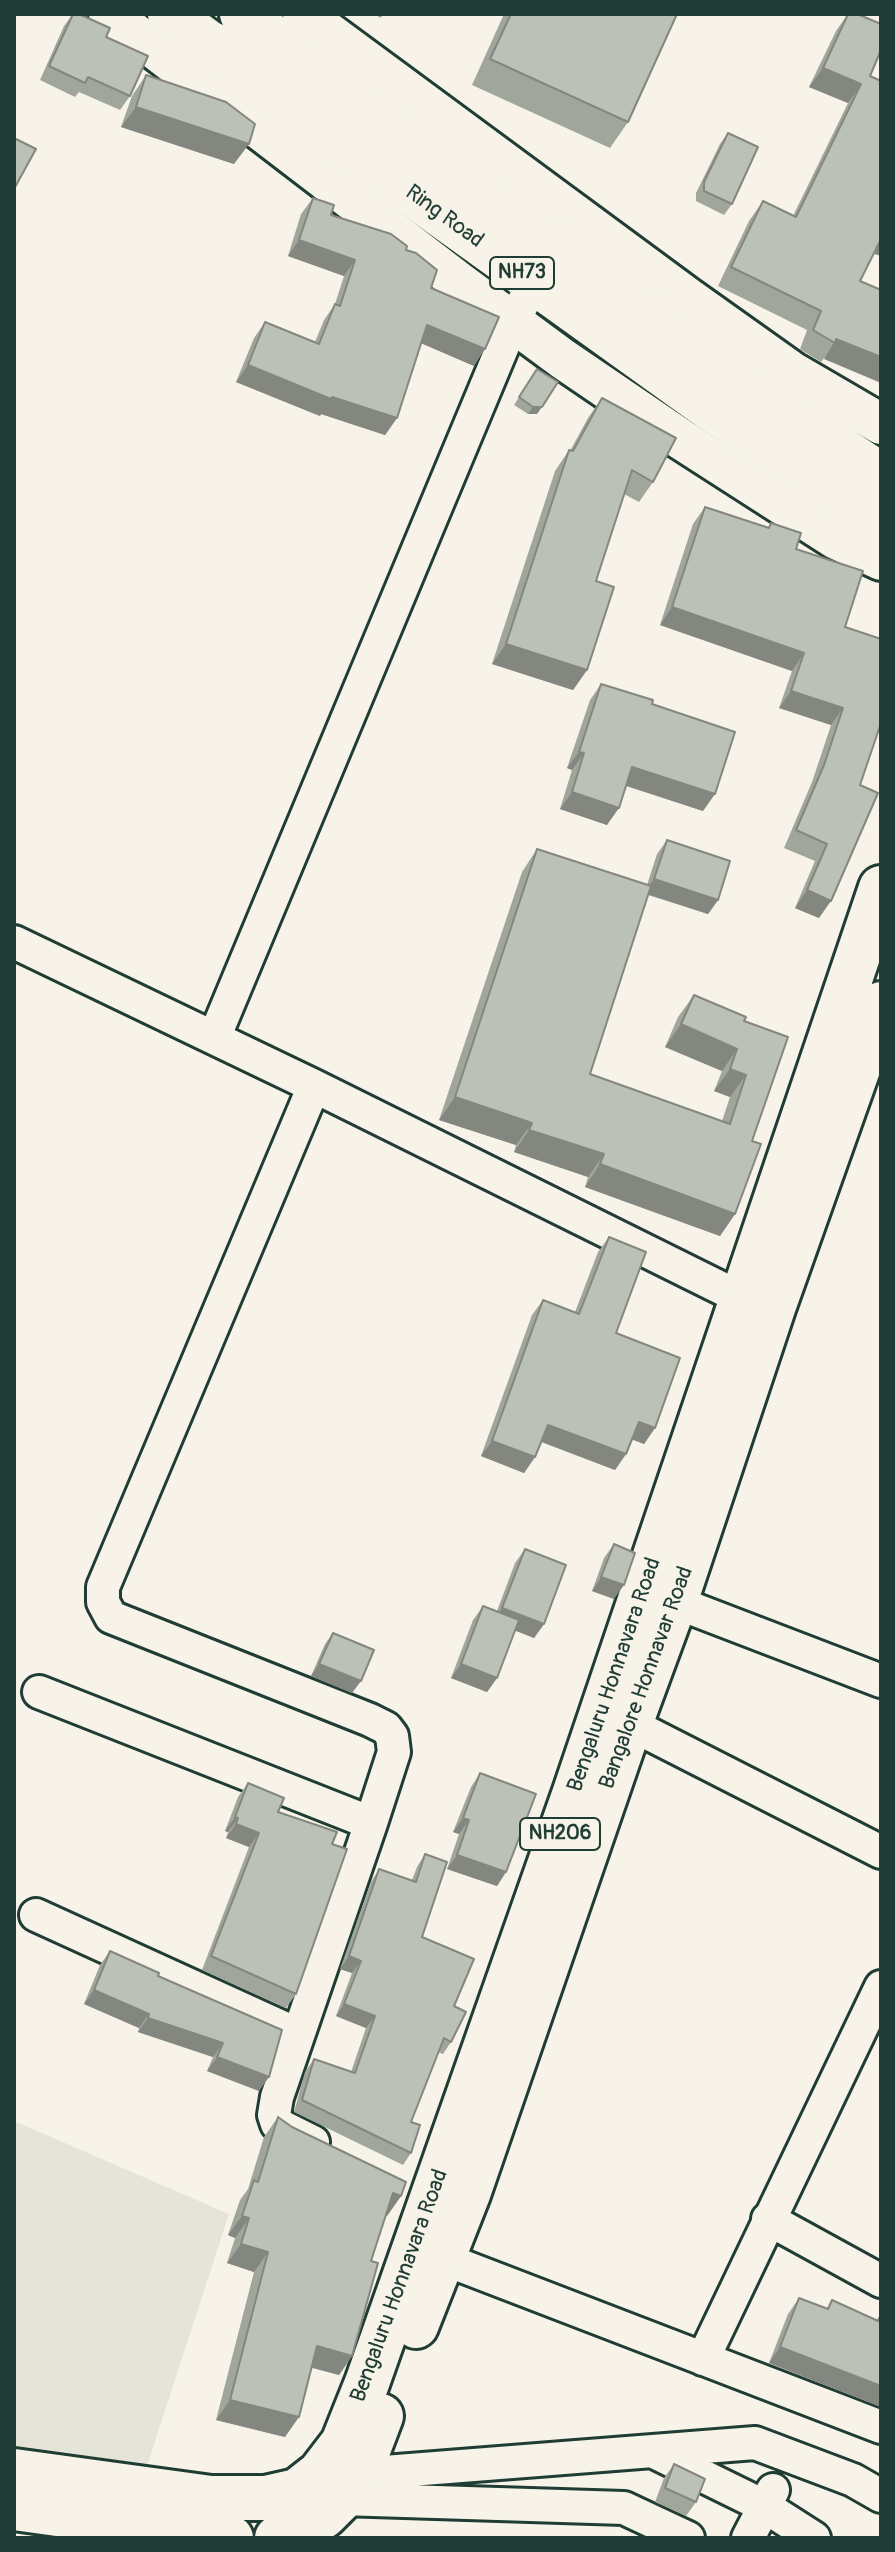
<!DOCTYPE html>
<style>
body{margin:0}
#map{position:relative;width:895px;height:2552px;overflow:hidden;background:#f7f3e8;font-family:Pangolin,sans-serif}
canvas{display:block}
.frame{position:absolute;inset:0;border:16px solid #1f3d34;pointer-events:none}
</style>
<div id="map">
<canvas width="895" height="2552"></canvas>
<div class="frame"></div>
</div>
<script>
const c = document.querySelector('canvas').getContext('2d');
c.lineJoin = 'round';
function paint(path, color) {
  c.fillStyle = color;
  c.fill(path, 'evenodd');
}
function poly(rows) {
  const path = new Path2D();
  for (const r of rows) {
    path.moveTo(r[0], r[1]);
    for (let i = 2; i < r.length; i += 2) path.lineTo(r[i], r[i + 1]);
  }
  return path;
}
function stroke(path, color, width, dash) {
  c.strokeStyle = color;
  c.lineWidth = width;
  c.lineCap = dash ? 'butt' : 'round';
  c.setLineDash(dash || []);
  c.stroke(path);
}
function write(font, color, halo, rows, align = 'center') {
  c.font = font + ' Pangolin,sans-serif';
  c.lineWidth = 8;
  c.setLineDash([]);
  c.textBaseline = 'middle';
  c.strokeStyle = halo;
  c.fillStyle = color;
  for (const [text, x, y, turn = 0] of rows) {
    c.save();
    c.translate(x, y);
    c.rotate((+turn || 0) * Math.PI / 180);
    c.textAlign = isNaN(turn) ? turn : align;
    if (halo) c.strokeText(text, 0, 0);
    c.fillText(text, 0, 0);
    c.restore();
  }
}
const built = poly([
 [14,2121,229,2214,145,2472,14,2455]
]);
const minor = poly([
 [14,942,314,1086,743,1299],
 [214,1038,513,322,534,282],
 [675,1602,881,1681],
 [39,1692,371,1823],
 [630,1724,881,1852],
 [36,1915,297,2034],
 [313,2142,277,2124,274,2115,277,2097,371,1823,394,1752,392,1736,386,1728,370,1720,111,1617,103,1602,103,1587,314,1086],
 [768,2219,881,2281],
 [444,2259,881,2427],
 [703,2359,881,1987],
 [652,2451,764,2506,814,2538],
 [359,2474,755,2443,853,2480,881,2496],
 [341,2499,624,2508,688,2538],
 [748,2538,773,2490]
]);
const tertiary = poly([
 [109,14,460,283,563,359,682,440,836,539,881,560],
 [303,14,688,298,792,372,881,424]
]);
const primary = poly([
 [416,2326,468,2194,630,1724,675,1602,773,1308,881,1004],
 [14,2471,211,2498,266,2498,297,2491,320,2473,343,2443,367,2383,575,1792,881,888],
 [14,2508,231,2538],
 [277,2538,299,2532,325,2515,341,2499,359,2474,381,2416]
]);
const trunk = poly([
 [170,14,427,205,708,407,881,520],
 [242,14,730,375,881,475],
 [189,75,210,43]
]);
const wall = poly([
 [73,14,106,37,130,96,120,110,79,92,75,97,40,80,64,26],
 [373,14,383,14,381,18],
 [504,14,677,14,628,122,610,148,472,85],
 [848,14,881,24,881,56,879,55,870,76,881,81,881,256,874,254,860,281,881,290,821,362,800,349,807,330,718,286,749,221,763,201,793,216,848,103,809,87,836,31],
 [146,75,234,164,121,127,132,96],
 [728,133,732,204,724,215,696,201,696,193,720,144],
 [313,198,331,215,406,250,431,288,474,366,421,343,397,418,385,435,321,414,320,416,236,382,254,338,265,322,315,342,324,320,335,304,344,276,288,256,301,214],
 [537,369,537,414,528,414,514,405],
 [602,398,653,482,639,502,624,494,596,581,587,670,573,690,492,664,555,471,569,450,570,451,588,418],
 [705,507,768,527,771,523,796,549,845,627,860,785,819,918,795,908,815,861,784,848,812,782,831,725,779,708,792,671,660,625,693,524],
 [601,684,652,704,703,811,626,785,607,825,560,809,572,770,567,768,590,700],
 [667,840,718,900,708,914,648,895,590,1074,722,1121,730,1097,714,1091,722,1071,665,1047,678,1017,694,995,744,1021,752,1141,735,1214,720,1236,585,1187,588,1177,514,1152,516,1145,439,1120,522,872,537,849,647,885,657,854],
 [609,1237,616,1333,655,1428,644,1444,632,1439,626,1454,615,1470,541,1442,535,1457,524,1473,481,1456,532,1315,543,1300,575,1312,598,1252],
 [614,1544,614,1599,592,1591,604,1558],
 [525,1549,544,1624,534,1638,515,1630,497,1678,487,1692,451,1678,473,1620,483,1606,497,1611,515,1563],
 [333,1633,352,1693,311,1676,325,1644],
 [480,1773,506,1872,497,1886,447,1869,459,1834,453,1832,471,1787],
 [248,1783,278,1812,332,1844,296,1994,286,2008,202,1970,249,1847,226,1838,228,1832,225,1831,238,1797],
 [425,1854,422,1937,454,2006,451,2042,443,2054,438,2052,411,2122,411,2153,403,2165,294,2112,305,2072,314,2059,351,2072,366,2028,336,2016,352,1973,340,1969,371,1882,379,1869,412,1880,417,1867],
 [110,1951,158,1976,282,2030,259,2091,207,2071,213,2057,138,2032,139,2028,84,2004,100,1965],
 [278,2117,401,2196,387,2216,386,2215,371,2261,352,2356,339,2375,312,2368,285,2437,216,2420,254,2272,227,2263,235,2238,228,2235,240,2200,248,2189,264,2137],
 [799,2298,827,2308,832,2300,877,2320,879,2318,881,2319,881,2407,769,2363,788,2314],
 [674,2464,696,2502,686,2516,655,2502,664,2478]
]);
const shadedWall = poly([
 [823,68,861,84,848,103,809,87],
 [136,107,249,144,234,164,121,127],
 [881,237,881,256,871,252],
 [299,240,355,260,344,276,288,256],
 [427,325,485,349,474,366,416,341],
 [836,339,881,357,881,383,824,359],
 [248,365,332,397,397,418,385,435,321,414,320,416,236,382],
 [533,407,542,407,537,414,528,414],
 [672,607,804,653,792,671,660,625],
 [506,644,587,670,573,690,492,664],
 [791,691,843,708,831,725,779,708],
 [579,752,584,753,572,770,567,768],
 [632,767,715,794,703,811,620,784],
 [572,792,619,808,607,825,560,809],
 [654,879,718,900,708,914,644,893],
 [807,890,831,901,819,918,795,908],
 [681,1024,737,1049,722,1071,665,1047],
 [730,1069,746,1075,730,1097,714,1091],
 [455,1097,532,1123,516,1145,439,1120],
 [529,1130,604,1154,588,1177,514,1152],
 [600,1164,735,1214,720,1236,585,1187],
 [639,1422,655,1428,644,1444,628,1438],
 [548,1425,626,1454,615,1470,537,1440],
 [492,1441,535,1457,524,1473,481,1456],
 [601,1577,624,1585,614,1599,592,1591],
 [502,1608,544,1624,534,1638,493,1622],
 [319,1664,361,1681,352,1693,311,1676],
 [461,1664,497,1678,487,1692,451,1678],
 [235,1817,238,1818,228,1832,225,1831],
 [463,1818,469,1820,459,1834,453,1832],
 [236,1824,259,1833,249,1847,226,1838],
 [457,1855,506,1872,497,1886,447,1869],
 [349,1956,361,1961,352,1973,340,1969],
 [94,1990,149,2014,139,2028,84,2004],
 [344,2004,375,2016,366,2028,336,2016],
 [148,2018,223,2043,213,2057,138,2032],
 [217,2057,269,2077,259,2091,207,2071],
 [393,2193,401,2196,387,2216,379,2213],
 [242,2216,249,2218,235,2238,228,2235],
 [241,2244,268,2252,254,2272,227,2263],
 [317,2346,352,2356,339,2375,303,2365],
 [780,2347,881,2386,881,2407,769,2363],
 [230,2400,299,2417,285,2437,216,2420]
]);
const building = poly([
 [73,14,79,14,110,28,106,37,148,56,130,96,88,77,85,83,49,66,73,14],
 [511,14,677,14,628,122,490,59,511,14],
 [848,14,857,14,881,24,881,50,870,76,881,81,881,239,860,281,881,290,881,357,836,339,835,343,818,333,813,330,821,311,731,267,763,201,796,217,861,84,823,68,848,14],
 [146,75,226,102,255,124,249,144,136,107,146,75],
 [728,133,758,147,732,204,704,191,704,182,728,133],
 [14,138,36,149,14,189,14,138],
 [313,198,334,205,331,215,391,234,407,246,406,250,416,253,437,270,431,288,499,317,485,349,427,325,397,418,332,397,331,399,248,365,265,322,319,344,335,304,340,306,355,260,299,240,313,198],
 [537,369,558,382,542,407,533,407,519,397,537,369],
 [602,398,676,438,653,482,632,470,596,581,614,587,587,670,506,644,569,450,573,451,602,398],
 [705,507,769,528,771,523,801,533,796,549,863,571,845,627,881,639,881,723,860,785,878,793,831,901,807,890,827,844,796,830,824,765,843,708,791,691,804,653,672,607,705,507],
 [601,684,653,700,652,704,735,732,715,794,632,767,619,808,572,792,584,753,579,752,601,684],
 [667,840,730,861,718,900,654,879,667,840],
 [537,849,651,886,590,1074,730,1124,746,1075,730,1069,737,1049,681,1024,694,995,746,1017,744,1021,788,1037,752,1141,761,1144,735,1214,600,1164,604,1154,529,1130,532,1123,455,1097,537,849],
 [609,1237,646,1252,616,1333,680,1358,655,1428,639,1422,626,1454,548,1425,535,1457,492,1441,543,1300,579,1314,609,1237],
 [614,1544,635,1553,624,1585,601,1577,614,1544],
 [525,1549,566,1565,544,1624,502,1608,525,1549],
 [483,1606,519,1620,497,1678,461,1664,483,1606],
 [333,1633,374,1650,361,1681,319,1664,333,1633],
 [480,1773,536,1794,506,1872,457,1855,469,1820,463,1818,480,1773],
 [248,1783,284,1798,278,1812,337,1832,332,1844,347,1849,296,1994,211,1956,259,1833,236,1824,238,1818,235,1817,248,1783],
 [425,1854,447,1862,422,1937,474,1959,454,2006,466,2012,451,2042,444,2038,411,2122,420,2125,411,2153,302,2100,314,2059,355,2073,375,2016,344,2004,361,1961,349,1956,379,1869,416,1882,425,1854],
 [110,1951,159,1973,158,1976,282,2030,269,2077,217,2057,223,2043,148,2018,149,2014,94,1990,110,1951],
 [278,2117,292,2127,406,2182,401,2196,393,2193,371,2261,378,2263,352,2356,317,2346,299,2417,230,2400,268,2252,241,2244,249,2218,242,2216,254,2180,258,2182,278,2117],
 [799,2298,828,2309,832,2300,878,2321,879,2318,881,2319,881,2386,780,2347,799,2298],
 [674,2464,705,2479,696,2502,665,2488,674,2464]
]);
const shields = [
 [522,273,64],
 [560,1834,80]
];
const shieldNames = [
 ["NH73",522,273],
 ["NH206",560,1834]
];
const streetNames = [
 ["Ring Road",444,217,36],
 ["Bengaluru Honnavara Road",615,1675,-71],
 ["Bangalore Honnavar Road",647,1678,-70],
 ["Bengaluru Honnavara Road",400,2286,-70]
];
paint(built, '#e5e4d9');
stroke(minor, '#1f3d34', 38);
stroke(tertiary, '#1f3d34', 46);
stroke(primary, '#1f3d34', 50);
stroke(trunk, '#1f3d34', 50);
stroke(minor, '#f7f3e8', 32);
stroke(tertiary, '#f7f3e8', 40);
stroke(primary, '#f7f3e8', 44);
stroke(trunk, '#f7f3e8', 44);
paint(wall, '#a1a69d');
paint(shadedWall, '#83877f');
paint(building, '#bbc1b6');
stroke(building, '#83877f', 2);
for (const [x, y, w] of shields) {
  const box = new Path2D();
  box.roundRect(x - w / 2, y - 16, w, 32, 6);
  c.fillStyle = '#f7f3e8';
  c.fill(box);
  stroke(box, '#1f3d34', 2);
}
write('bold 20px', '#1f3d34', null, shieldNames);
write('22px', '#1f3d34', '#f7f3e8', streetNames);
</script>
